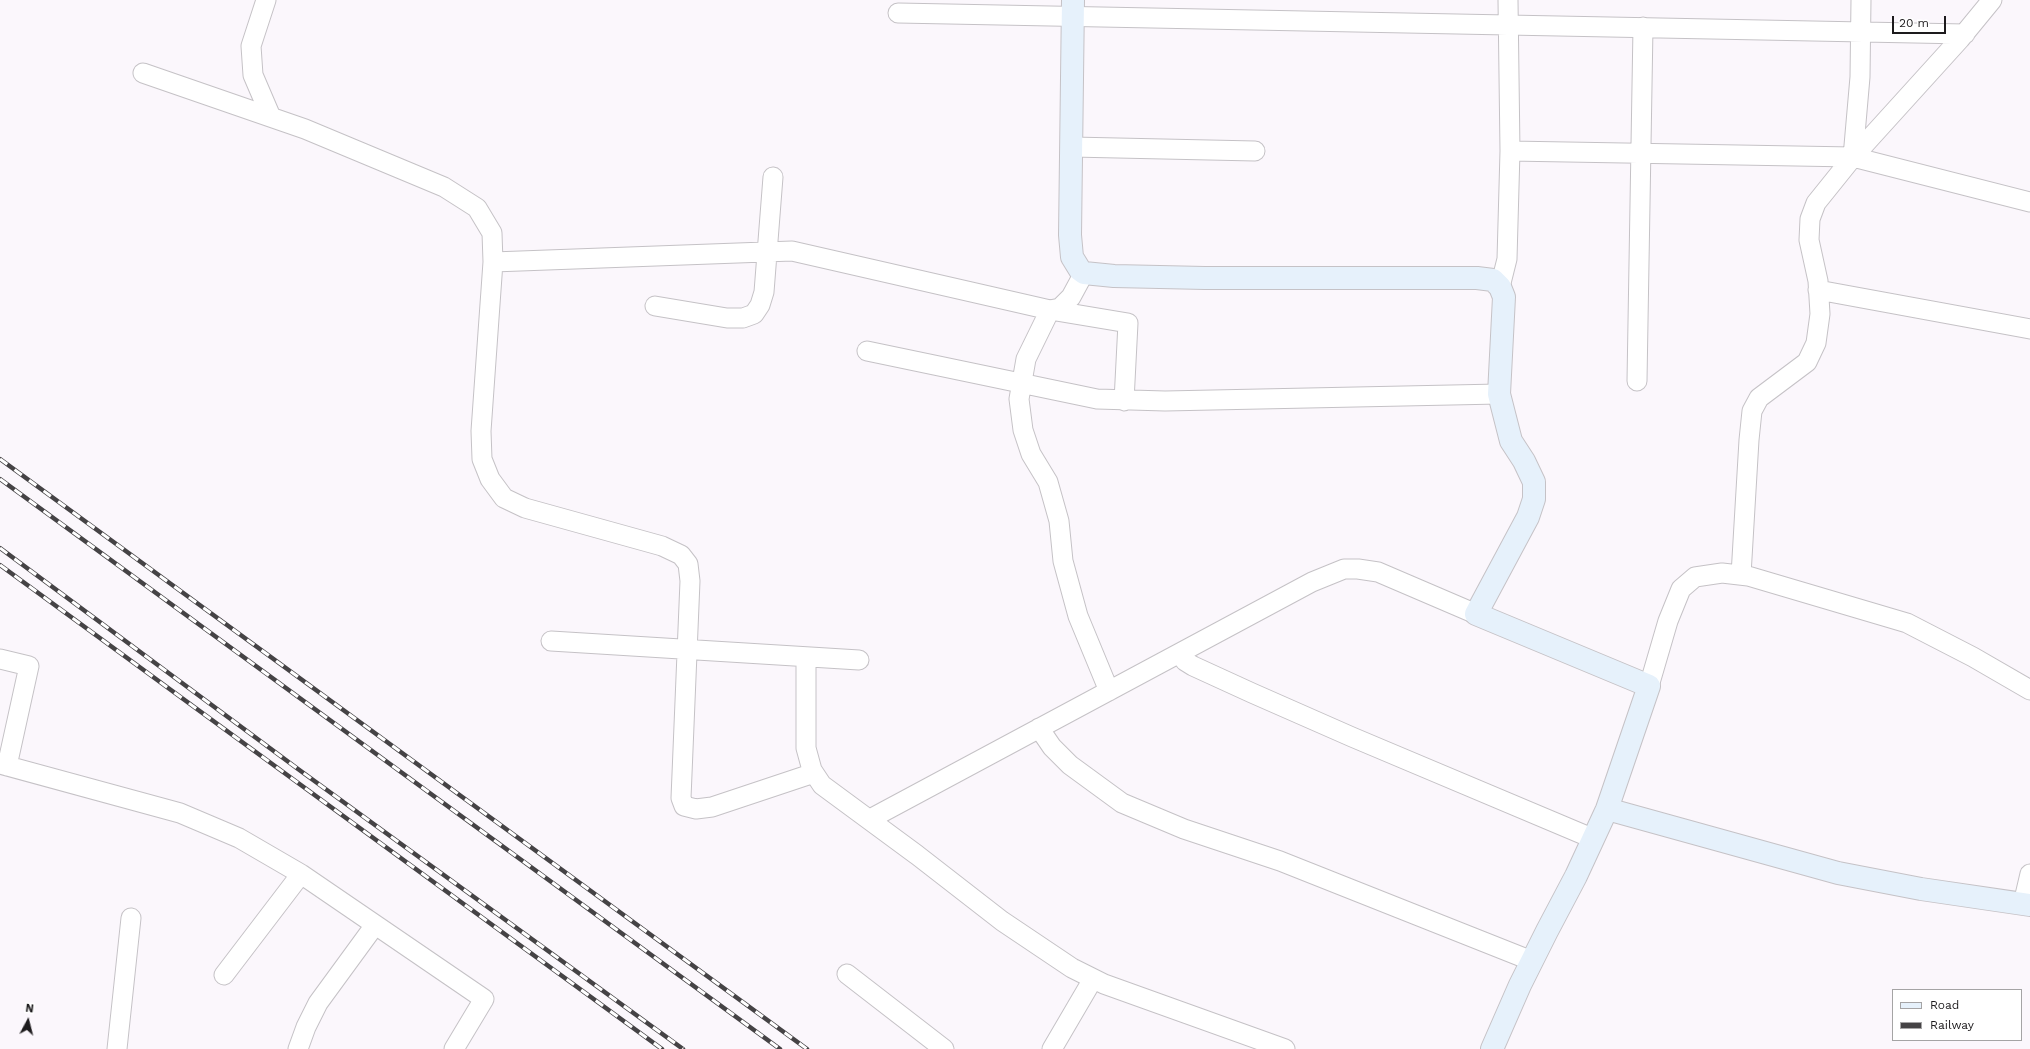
<!DOCTYPE html>
<style>
body{margin:0}
#map{position:relative;width:2030px;height:1049px;overflow:hidden;background:#fbf7fc;font-family:"Work Sans",sans-serif}
canvas{display:block}
.legend{position:absolute;left:1892px;top:989px;width:130px;height:52px;box-sizing:border-box;background:#fff;border:1px solid #a5a4a5;margin:0;padding:5px 7px;list-style:none;font-size:12px;color:#1d1b1d}
.legend li{display:flex;align-items:center;gap:8px;height:20px}
.legend b{width:20px;border:1px solid #a5a4a5}
.north{position:absolute;left:8px;top:1001px;width:40px;height:40px;-webkit-text-stroke:3px #fff;paint-order:stroke;rotate:7deg;font-size:11px;font-weight:700;line-height:16px;text-align:center;color:#1d1b1d}
.north::after{content:'';display:block;margin:auto;width:14px;height:18px;background:#1d1b1d;clip-path:polygon(50% 0,100% 100%,50% 72%,0 100%)}
.scale{position:absolute;left:1892px;top:16px;width:54px;height:18px;box-sizing:border-box;border:2px solid #1d1b1d;border-top:0;padding-left:5px;font-size:12px;line-height:14px;white-space:nowrap;color:#1d1b1d;-webkit-text-stroke:3px #fff;paint-order:stroke}
</style>
<div id="map">
<canvas width="2030" height="1049"></canvas>
<ul class="legend">
<li><b style="height:5px;background:#e6f1fb"></b>Road</li>
<li><b style="height:5px;background:#454345"></b>Railway</li>
</ul>
<div class="north">N</div>
<div class="scale">20 m</div>
</div>
<script>
const c = document.querySelector('canvas').getContext('2d');
c.lineJoin = 'round';
function poly(rows) {
  const path = new Path2D();
  for (const r of rows) {
    path.moveTo(r[0], r[1]);
    for (let i = 2; i < r.length; i += 2) path.lineTo(r[i], r[i + 1]);
  }
  return path;
}
function stroke(path, color, width, dash) {
  c.strokeStyle = color;
  c.lineWidth = width;
  c.lineCap = dash ? 'butt' : 'round';
  c.setLineDash(dash || []);
  c.stroke(path);
}
const street = poly([
 [266,0,251,46,253,75,271,117],
 [898,13,1965,34],
 [143,73,305,129,444,187,477,208,492,233,493,262,481,431,482,459,490,479,504,498,525,508,662,546,681,555,688,564,690,581,681,798,684,806,696,809,712,807,814,773],
 [1072,147,1255,151],
 [1510,151,1853,157,2030,202],
 [1853,157,1860,77,1861,0],
 [493,262,792,251,1050,310,1128,323,1124,401],
 [1500,287,1507,259,1510,151,1508,0],
 [1818,290,2030,329],
 [655,306,727,318,743,318,754,314,760,305,764,292,773,177],
 [1050,310,1026,359,1019,399,1023,430,1031,454,1048,482,1059,521,1063,561,1078,616,1109,691],
 [1050,310,1060,308,1071,297,1084,273],
 [867,351,1097,399,1165,401,1499,394],
 [1637,381,1643,27],
 [1741,575,1749,440,1752,411,1759,398,1807,362,1816,343,1820,314,1818,281,1809,240,1810,219,1816,203,1853,157,1960,39,1992,0],
 [551,641,859,660],
 [1180,653,1185,661,1193,666,1252,693,1352,737,1594,839],
 [806,657,806,748,812,770,822,785,917,855,1002,921,1072,968,1104,984,1285,1049],
 [0,659,29,666,7,766],
 [1649,686,1668,621,1681,589,1695,577,1722,573,1748,576,1907,623,1973,657,2030,690],
 [1039,728,1052,747,1070,765,1122,803,1184,829,1280,861,1532,961],
 [0,764,180,813,239,838,301,874,484,999,454,1049],
 [870,819,1312,582,1344,569,1358,569,1378,572,1476,614],
 [2023,904,2030,874],
 [847,974,944,1049],
 [224,975,301,874],
 [117,1049,131,918],
 [298,1049,306,1027,318,1003,375,925],
 [1052,1049,1093,979]
]);
const secondary = poly([
 [1073,0,1070,235,1072,257,1080,270,1084,273,1114,276,1205,278,1477,278,1493,280,1500,287,1504,297,1499,394,1511,441,1524,461,1534,482,1534,499,1528,517,1476,614,1649,686,1607,809,1576,876,1547,931,1520,985,1492,1049],
 [1607,809,1838,873,1921,889,2030,905]
]);
const rail = poly([
 [0,459,807,1049],
 [0,479,780,1049],
 [0,548,298,769,683,1049],
 [0,565,662,1049]
]);
stroke(street, '#c5c2c6', 21);
stroke(secondary, '#c5c2c6', 24);
stroke(street, '#fff', 19);
stroke(secondary, '#e6f1fb', 22);
stroke(rail, '#454345', 4.5);
stroke(rail, '#fff', 3, [9]);
</script>
